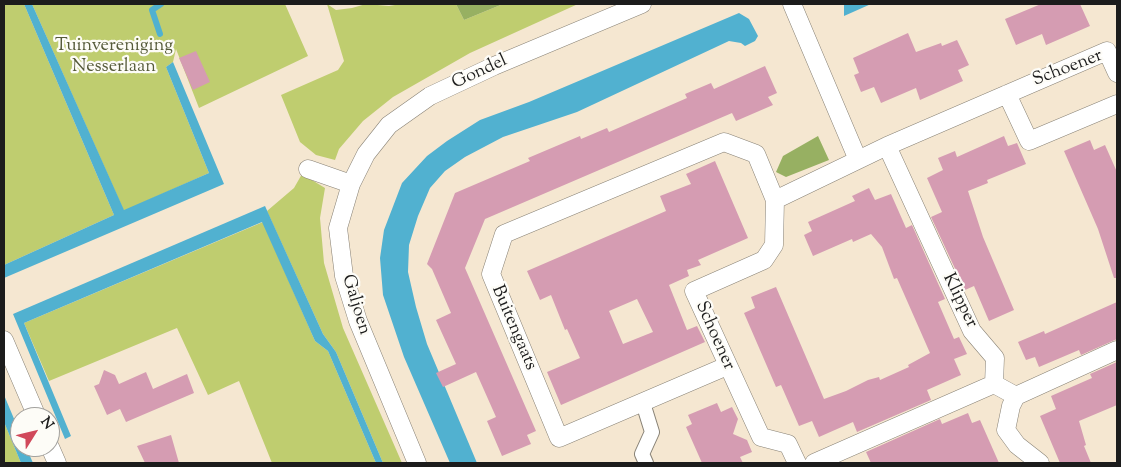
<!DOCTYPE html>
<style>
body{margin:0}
#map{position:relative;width:1121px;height:467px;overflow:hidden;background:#f5e7d1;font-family:"Sorts Mill Goudy",serif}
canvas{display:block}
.frame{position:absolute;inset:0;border:5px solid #1c1c1c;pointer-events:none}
.north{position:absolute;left:10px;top:407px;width:50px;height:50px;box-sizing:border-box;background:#fdfcf7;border:1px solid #a3a29f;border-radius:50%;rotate:54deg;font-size:14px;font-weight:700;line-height:20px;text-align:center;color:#1c1c1c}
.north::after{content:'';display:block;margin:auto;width:18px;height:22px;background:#d1495b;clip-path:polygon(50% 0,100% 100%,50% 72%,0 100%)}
</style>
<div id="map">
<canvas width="1121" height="467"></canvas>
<div class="frame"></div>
<div class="north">N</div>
</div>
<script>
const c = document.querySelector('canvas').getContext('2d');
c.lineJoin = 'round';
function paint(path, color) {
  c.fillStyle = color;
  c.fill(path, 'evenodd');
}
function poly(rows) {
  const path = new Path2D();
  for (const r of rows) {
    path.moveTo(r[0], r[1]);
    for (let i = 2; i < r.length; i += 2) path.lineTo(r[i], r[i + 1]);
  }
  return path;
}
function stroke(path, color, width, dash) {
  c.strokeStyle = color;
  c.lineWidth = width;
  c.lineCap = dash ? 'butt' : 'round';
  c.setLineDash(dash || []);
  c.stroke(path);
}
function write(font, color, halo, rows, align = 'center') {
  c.font = font + ' "Sorts Mill Goudy",serif';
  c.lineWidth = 4.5;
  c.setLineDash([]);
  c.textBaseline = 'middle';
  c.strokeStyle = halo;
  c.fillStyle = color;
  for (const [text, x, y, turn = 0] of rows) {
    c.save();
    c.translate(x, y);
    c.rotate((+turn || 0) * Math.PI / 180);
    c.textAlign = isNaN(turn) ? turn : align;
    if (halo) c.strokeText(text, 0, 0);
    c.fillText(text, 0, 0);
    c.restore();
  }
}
const green = poly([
 [4,4,24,4,114,215,4,265],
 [32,4,285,4,308,56,199,108,176,49,173,62,166,67,209,173,124,211],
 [327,4,336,10,352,8,366,4,389,6,401,4,456,4,464,20,503,4,578,4,470,53,393,97,363,121,339,149,335,160,316,155,300,142,281,95,338,70,344,61],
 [302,174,325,188,320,218,324,263,343,328,402,463,383,463,336,352,323,334,267,211,294,188],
 [263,222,315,341,328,351,376,463,272,463,239,381,208,395,177,328,49,381,24,323],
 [4,422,21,463,4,463]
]);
const forest = poly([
 [456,4,503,4,464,20],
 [818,136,829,160,786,177,776,172,783,156]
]);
const water = poly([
 [24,4,32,4,124,210,209,173,166,67,173,62,224,184,4,278,4,265,114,215],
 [844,4,871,4,844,16],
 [739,13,749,19,758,36,755,41,745,46,741,43,729,41,577,112,503,137,465,157,445,171,430,188,418,216,409,245,408,272,416,307,427,344,477,463,450,463,404,357,383,295,380,258,384,230,402,183,427,156,447,141,480,120,529,102],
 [265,206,323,334,336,352,383,463,376,463,328,351,315,341,262,222,24,323,71,436,65,439,13,314],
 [4,395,20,433,20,447,26,447,33,463,21,463,4,422]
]);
const stream = poly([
 [160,34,152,10,161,4]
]);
const building = poly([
 [1041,4,1080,4,1090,26,1046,45,1042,34,1016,45,1005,19],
 [908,33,916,52,941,43,942,46,957,40,969,65,958,70,963,81,920,100,916,88,881,103,874,87,861,92,854,75,859,73,853,58],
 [196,51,210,82,193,90,179,58],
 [765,66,777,93,768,97,773,105,736,121,732,113,485,219,465,268,536,431,527,435,531,444,502,456,487,421,496,417,476,372,443,387,436,373,456,364,436,320,451,313,432,269,427,264,455,193,530,161,528,158,580,136,581,139,607,128,609,132,687,98,685,94,711,83,714,89],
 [1004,136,1008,146,1017,143,1026,164,987,180,988,183,968,191,983,237,1014,310,989,321,974,286,965,290,931,217,942,212,927,178,943,170,938,158,955,151,957,157],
 [1090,140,1094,150,1105,145,1117,172,1117,278,1114,278,1098,229,1064,151],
 [715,161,748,238,698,260,701,265,687,270,689,276,669,285,687,330,697,326,705,342,561,405,547,372,580,358,567,329,565,330,551,295,540,300,527,271,666,211,660,196,691,184,686,174],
 [637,299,653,332,623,344,609,311],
 [869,188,875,200,891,194,906,228,912,225,945,299,938,302,954,339,959,337,967,354,954,359,961,375,927,390,931,400,857,432,853,422,819,437,812,421,799,426,781,385,776,387,744,313,755,308,751,297,776,287,824,399,846,391,868,380,879,377,880,380,909,367,908,365,930,353,897,278,894,279,882,247,871,234,853,242,852,239,813,256,804,235,812,231,808,222,855,201,852,196],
 [1117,302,1117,339,1081,355,1079,350,1039,367,1035,357,1026,360,1018,342,1044,331,1045,334],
 [1117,362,1117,405,1079,421,1086,445,1084,446,1091,463,1060,463,1040,416,1056,409,1051,396,1092,378,1090,374],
 [104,370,115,375,119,384,146,372,153,389,187,374,194,393,126,422,120,409,107,415,94,386,99,384],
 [717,403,721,412,732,407,738,419,733,434,747,440,752,452,740,457,743,463,702,463,686,427,692,424,688,415],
 [968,413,972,423,980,420,999,463,871,463,866,452,940,419,942,424],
 [171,435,179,463,145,463,137,446]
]);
const pedestrian = poly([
 [643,403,652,432,642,454,646,463]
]);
const minor = poly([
 [792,4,858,160],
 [1007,94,1029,141,1117,104],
 [887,146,972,331,995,358,994,384,1016,396,1011,406,1006,430,1017,445,1040,463],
 [308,169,351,184],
 [4,340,37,417],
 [727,366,559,438,491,274,504,234,724,142,756,154,775,200],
 [1016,396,1117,350],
 [50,447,57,463],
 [417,463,358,321,344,276,338,228,351,184,366,154,389,125,430,96,494,66,642,4],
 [797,463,788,444,761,437,694,291,764,260,774,245,775,200,887,146,1107,51,1117,73],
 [814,463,994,384]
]);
const parkNames = [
 ["Tuinvereniging",114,47],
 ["Nesserlaan",114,68]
];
const streetNames = [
 ["Schoener",1068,69,-21],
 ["Gondel",480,73,-25],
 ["Klipper",959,301,64],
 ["Galjoen",355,305,73],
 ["Buitengaats",513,328,67],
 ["Schoener",714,336,66]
];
paint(green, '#bfcd6f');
paint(forest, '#97b062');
paint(water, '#51b1d0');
stroke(stream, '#51b1d0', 6);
paint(building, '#d59cb2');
stroke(pedestrian, '#888276', 16);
stroke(minor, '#888276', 19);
stroke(pedestrian, '#fff', 14);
stroke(minor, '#fff', 18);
write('18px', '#555a39', '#fdfcf7', parkNames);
write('18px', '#1c1c1c', '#fdfcf7', streetNames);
</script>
